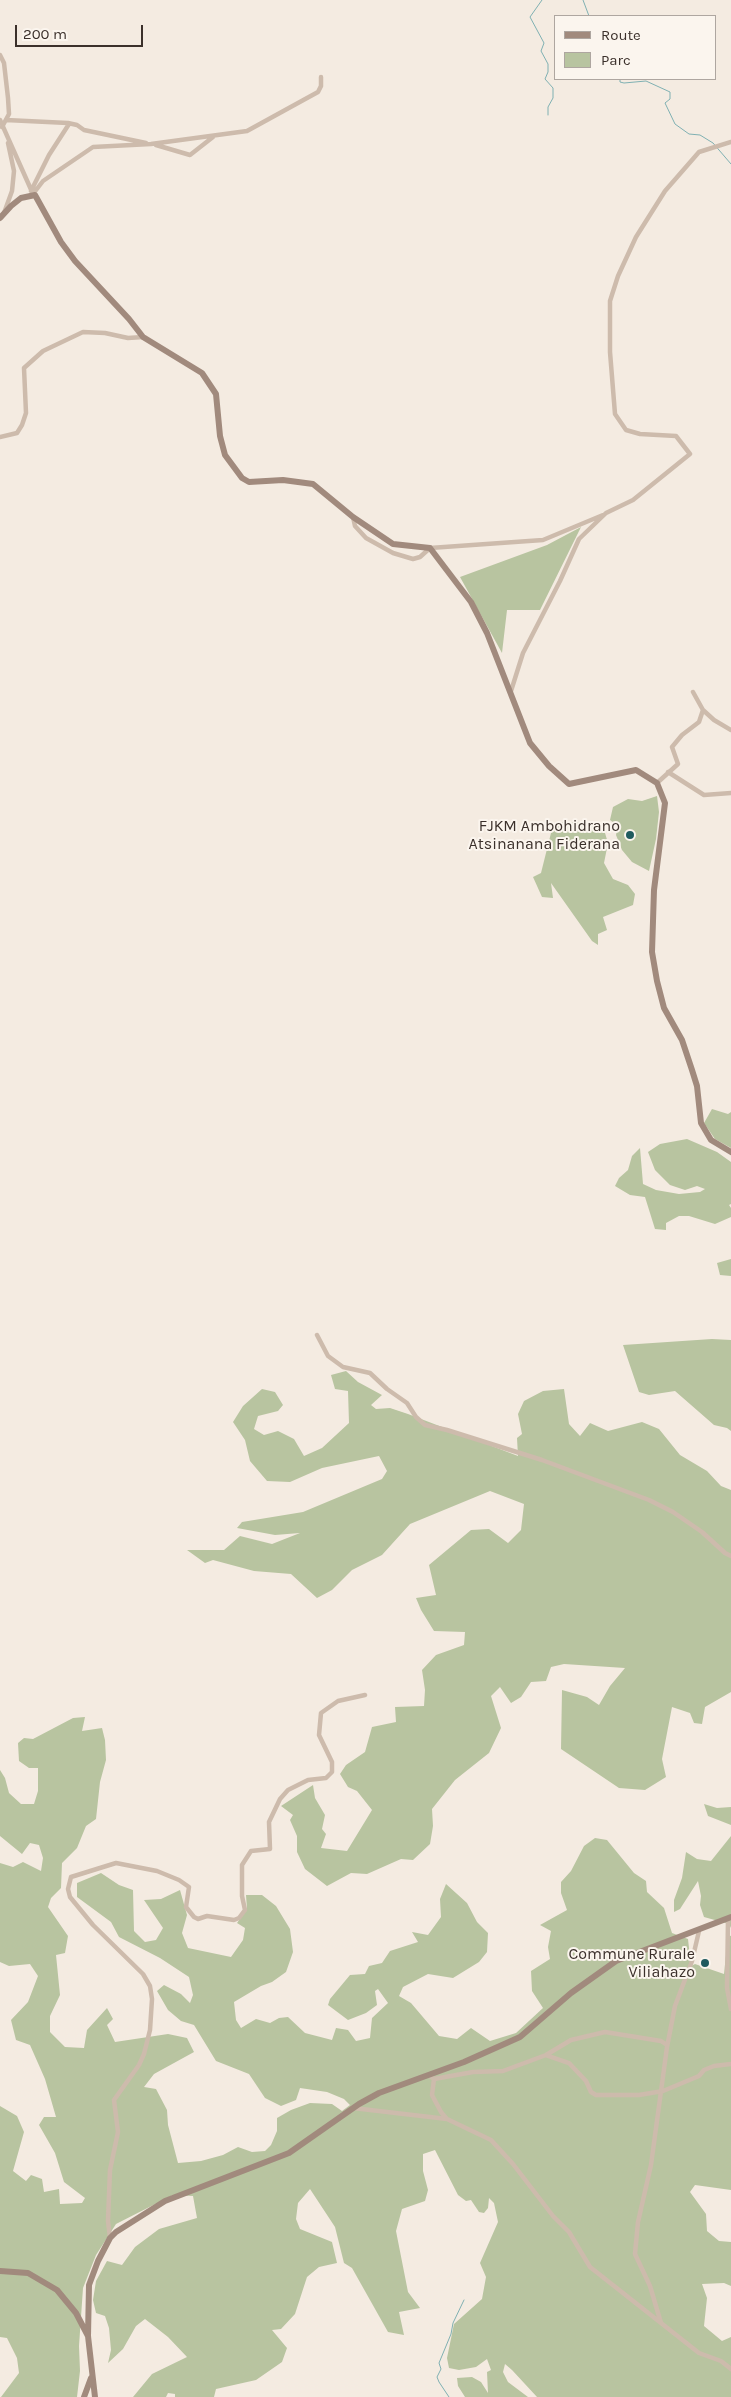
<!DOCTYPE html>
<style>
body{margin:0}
#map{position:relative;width:731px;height:2397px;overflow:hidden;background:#f4ebe1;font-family:Karla,sans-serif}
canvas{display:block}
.legend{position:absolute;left:554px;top:15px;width:162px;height:65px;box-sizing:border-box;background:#fbf5ee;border:1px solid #aea6a0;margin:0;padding:6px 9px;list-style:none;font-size:15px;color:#3b302b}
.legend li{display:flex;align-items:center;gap:10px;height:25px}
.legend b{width:25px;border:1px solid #aea6a0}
.scale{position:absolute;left:15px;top:25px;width:128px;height:22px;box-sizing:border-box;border:2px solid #3b302b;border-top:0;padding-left:6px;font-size:15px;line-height:18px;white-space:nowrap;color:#3b302b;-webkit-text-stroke:4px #fbf5ee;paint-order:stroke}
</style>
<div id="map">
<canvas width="731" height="2397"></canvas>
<ul class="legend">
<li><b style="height:6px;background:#a18a7d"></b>Route</li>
<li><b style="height:14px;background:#b8c4a0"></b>Parc</li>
</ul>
<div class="scale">200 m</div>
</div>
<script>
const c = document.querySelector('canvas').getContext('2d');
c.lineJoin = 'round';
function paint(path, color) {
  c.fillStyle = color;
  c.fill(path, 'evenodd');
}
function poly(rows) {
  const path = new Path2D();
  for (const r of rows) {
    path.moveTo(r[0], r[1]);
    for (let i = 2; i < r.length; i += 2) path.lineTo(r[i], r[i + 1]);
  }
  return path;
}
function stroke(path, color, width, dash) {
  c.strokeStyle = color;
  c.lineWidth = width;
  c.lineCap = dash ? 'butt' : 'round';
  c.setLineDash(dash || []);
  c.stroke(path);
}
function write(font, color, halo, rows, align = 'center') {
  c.font = font + ' Karla,sans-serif';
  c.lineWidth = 4;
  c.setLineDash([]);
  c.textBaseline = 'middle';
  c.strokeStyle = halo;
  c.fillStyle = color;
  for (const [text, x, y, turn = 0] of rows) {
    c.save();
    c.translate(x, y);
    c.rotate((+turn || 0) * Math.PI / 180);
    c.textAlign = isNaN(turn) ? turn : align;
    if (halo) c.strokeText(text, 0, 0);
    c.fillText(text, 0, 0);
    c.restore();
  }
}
const green = poly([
 [581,527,540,610,507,610,502,653,460,577,547,545],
 [657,796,659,812,656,839,649,871,632,862,622,850,616,835,618,826,610,820,613,807,628,799,642,801],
 [560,822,602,823,608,843,604,863,613,879,628,885,635,894,633,905,603,917,607,930,598,934,598,945,592,941,551,883,553,898,542,897,533,877,541,873,551,833],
 [712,1109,728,1114,731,1112,731,1148,715,1139,704,1123],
 [687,1139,717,1152,731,1162,731,1204,729,1205,731,1208,731,1217,715,1224,689,1216,679,1216,666,1223,666,1230,655,1229,645,1197,630,1195,615,1186,619,1178,628,1170,632,1156,640,1148,643,1184,656,1190,679,1194,700,1192,705,1189,697,1186,685,1190,670,1185,655,1170,648,1152,660,1144],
 [731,1259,731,1276,720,1275,717,1263],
 [712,1339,731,1340,731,1431,727,1428,714,1425,675,1391,649,1395,639,1392,623,1345],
 [346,1371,358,1382,382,1395,371,1405,376,1409,390,1408,408,1414,518,1456,517,1438,522,1434,518,1414,524,1401,543,1391,564,1389,569,1424,580,1436,590,1423,608,1431,642,1422,659,1429,680,1455,707,1471,721,1486,731,1490,731,1692,705,1707,702,1724,694,1723,690,1713,672,1707,662,1759,666,1777,645,1790,619,1788,561,1749,562,1690,587,1697,599,1705,610,1686,625,1668,564,1664,551,1667,546,1681,531,1682,521,1697,511,1703,500,1687,491,1696,501,1728,489,1753,455,1780,432,1809,433,1826,430,1844,413,1860,401,1859,367,1874,351,1873,327,1886,305,1869,297,1852,297,1836,290,1820,293,1815,281,1806,313,1785,315,1798,325,1815,322,1829,326,1834,321,1848,347,1851,372,1810,357,1791,348,1787,340,1774,346,1765,365,1752,372,1727,396,1722,395,1707,424,1706,425,1690,422,1670,436,1655,464,1645,465,1632,434,1631,421,1610,416,1598,436,1595,429,1565,471,1530,489,1529,508,1543,521,1530,524,1504,490,1491,410,1524,382,1555,352,1570,332,1590,317,1598,291,1574,254,1571,213,1560,205,1563,187,1550,224,1550,240,1536,272,1544,300,1533,275,1535,237,1528,242,1522,303,1512,382,1479,387,1471,379,1456,322,1468,290,1482,267,1481,250,1461,245,1440,233,1422,243,1406,262,1389,275,1392,283,1405,278,1411,258,1416,254,1429,264,1435,278,1431,294,1439,304,1456,322,1448,349,1423,348,1391,335,1389,331,1375],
 [85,1717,82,1731,102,1728,105,1740,106,1760,100,1782,96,1819,86,1826,77,1848,62,1863,61,1888,51,1898,48,1907,68,1936,65,1953,56,1955,60,1995,50,2016,50,2032,65,2047,84,2048,87,2030,107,2008,113,2019,107,2025,115,2042,168,2034,187,2038,194,2052,154,2074,144,2087,156,2089,167,2110,168,2125,178,2163,201,2161,223,2155,238,2147,252,2152,265,2151,271,2145,277,2131,277,2118,291,2110,310,2103,332,2104,342,2111,350,2105,344,2099,327,2092,300,2088,296,2100,281,2106,265,2098,249,2074,216,2061,194,2025,181,2021,168,2010,157,1991,164,1985,181,1994,190,2003,193,1995,189,1977,160,1958,119,1937,111,1922,77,1897,77,1883,101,1873,119,1885,133,1890,134,1931,145,1942,156,1940,163,1928,144,1900,161,1899,180,1890,187,1915,182,1933,188,1948,231,1957,243,1940,245,1928,237,1923,247,1909,246,1895,262,1895,276,1906,290,1929,293,1952,286,1972,272,1982,261,1986,234,2002,236,2020,241,2028,256,2019,270,2023,279,2018,288,2017,305,2033,332,2040,336,2028,348,2030,356,2041,370,2038,372,2018,388,2003,378,1989,375,1991,377,2005,366,2013,348,2020,328,2005,330,1999,350,1975,365,1974,369,1966,382,1963,390,1951,418,1942,412,1932,428,1935,441,1917,440,1899,446,1884,467,1903,477,1922,488,1933,487,1952,479,1962,453,1978,428,1974,403,1987,399,1996,411,2003,439,2036,457,2039,471,2028,490,2041,516,2033,543,2008,532,1991,531,1971,550,1959,548,1947,551,1931,540,1925,567,1910,561,1893,561,1882,571,1871,584,1846,595,1838,607,1840,634,1873,646,1881,647,1892,664,1908,672,1933,688,1939,691,1966,695,1964,724,1974,728,1935,731,1936,731,2190,695,2185,690,2192,706,2214,707,2231,719,2241,731,2242,731,2286,724,2283,702,2284,707,2298,704,2326,722,2341,731,2337,731,2397,537,2397,512,2370,505,2364,503,2372,508,2382,528,2397,465,2397,458,2386,457,2378,472,2377,481,2382,488,2393,487,2372,491,2370,487,2359,476,2367,459,2370,449,2368,447,2358,454,2324,482,2299,486,2277,480,2263,498,2222,494,2203,489,2198,488,2208,484,2213,479,2212,471,2200,466,2201,458,2195,435,2150,423,2154,423,2171,428,2190,425,2201,402,2209,396,2231,408,2292,420,2308,399,2312,404,2335,388,2332,352,2268,344,2263,335,2227,310,2189,298,2203,296,2219,300,2229,332,2242,337,2263,319,2267,307,2277,295,2314,281,2329,272,2330,287,2348,282,2362,256,2380,216,2389,214,2397,175,2397,175,2394,168,2393,166,2397,133,2397,152,2374,187,2357,168,2337,145,2319,136,2326,123,2349,108,2363,111,2350,109,2328,105,2316,96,2313,93,2300,96,2281,107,2261,122,2265,135,2247,159,2229,197,2218,193,2196,173,2195,116,2224,96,2255,83,2288,79,2346,80,2371,77,2397,1,2397,19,2373,17,2358,7,2338,0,2337,0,2106,17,2116,24,2132,13,2171,26,2181,31,2175,42,2179,44,2192,59,2189,60,2204,82,2203,85,2198,64,2182,55,2153,39,2125,44,2117,56,2117,45,2079,30,2045,16,2040,11,2020,28,2002,38,1976,30,1964,9,1966,0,1962,0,1863,13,1867,23,1862,41,1871,43,1858,39,1845,30,1843,22,1854,0,1836,0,1770,5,1778,9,1793,21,1804,34,1804,38,1791,38,1768,29,1768,19,1761,18,1743,24,1738,33,1739,73,1718],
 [704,1804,717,1808,731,1807,731,1825,708,1816],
 [731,1836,731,1928,729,1924,704,1917,700,1905,701,1896,698,1881,680,1909,674,1912,674,1900,682,1878,686,1852,697,1859,711,1861]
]);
const stream = poly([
 [542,0,530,17,544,43,541,51,548,64,548,72,545,79,553,88,553,98,548,107,548,115],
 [583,0,589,16],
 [620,79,620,82,624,83,646,81,670,92,670,99,665,103,675,124,689,134,700,135,713,143,731,164],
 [449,2397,439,2382,437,2377,441,2369,439,2363,451,2334,453,2323,464,2300]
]);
const street = poly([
 [0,55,4,63,8,98,9,114,2,127],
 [0,120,33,194,43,181,93,147,151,144,247,131,318,92,321,86,321,77],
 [6,120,68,123,77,125,84,130,146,143],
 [156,145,190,155,213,137],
 [31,191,49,155,69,124],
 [4,213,12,191,14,171,8,143],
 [0,437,17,433,22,425,26,413,24,368,43,351,83,332,105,333,128,338,143,337],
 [353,517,355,526,366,538,393,553,413,559,420,557,430,548,543,540,603,515],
 [511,691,523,653,560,581,579,539,606,513,633,500,690,454,676,436,640,434,626,430,615,414,610,352,610,301,618,276,636,237,665,191,699,152,731,142],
 [703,710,714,720,731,730],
 [668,772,704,795,731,793],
 [657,783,678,764,672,747,682,735,699,722,703,710,693,692],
 [317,1335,328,1356,343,1367,370,1373,387,1389,407,1403,416,1417,425,1425,447,1430,542,1460,649,1500,673,1512,702,1532,725,1553,731,1556],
 [728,1919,727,1988,731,2009],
 [699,1931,692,1961,675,2006,667,2047,651,2165,638,2222,635,2254,650,2286,661,2323,699,2353,721,2361,731,2369],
 [546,2055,571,2040,605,2032,661,2041,667,2045],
 [428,2075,434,2079,473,2072,503,2071,546,2055,569,2063,586,2081,591,2092,596,2095,639,2095,663,2091,699,2076,704,2070,714,2066,731,2064],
 [434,2079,432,2095,441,2112,446,2118],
 [353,2108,447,2119,491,2140,513,2164,553,2216,569,2232,590,2267,661,2323],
 [110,2238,108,2221,110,2170,118,2132,114,2100,139,2065,144,2054,150,2030,152,1999,150,1986,143,1974,93,1925,70,1897,68,1889,71,1877,116,1863,157,1871,179,1880,189,1887,186,1907,194,1917,198,1919,207,1916,234,1920,239,1918,245,1910,242,1896,242,1865,251,1851,270,1849,269,1822,280,1799,288,1790,308,1780,326,1778,332,1772,332,1762,319,1735,321,1713,338,1701,365,1695]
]);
const secondary = poly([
 [0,218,11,206,21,198,35,195,61,242,75,261,129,319,143,337,202,373,216,394,220,436,225,455,242,478,249,482,283,480,313,484,353,517,393,544,430,548,471,602,487,633,530,743,549,766,569,784,636,770,657,783,665,803,654,890,652,952,657,981,664,1008,682,1040,692,1070,697,1086,701,1123,711,1140,731,1152],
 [0,2271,28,2273,57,2290,76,2313,88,2336],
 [84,2397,91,2378],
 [95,2397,88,2336,89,2285,98,2261,110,2238,116,2232,165,2201,289,2153,359,2104,379,2093,464,2062,520,2037,571,1993,616,1961,731,1917]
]);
const markers = [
 [630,835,5,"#1f5a5e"],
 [705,1963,5,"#1f5a5e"]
];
const poiNames = [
 ["FJKM Ambohidrano",620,826],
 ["Atsinanana Fiderana",620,844],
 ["Commune Rurale",695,1954],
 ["Viliahazo",695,1972]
];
paint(green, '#b8c4a0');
stroke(stream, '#7fb0b2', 1);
stroke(street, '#cdbbac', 4.5);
stroke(secondary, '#a18a7d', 6);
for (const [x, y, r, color] of markers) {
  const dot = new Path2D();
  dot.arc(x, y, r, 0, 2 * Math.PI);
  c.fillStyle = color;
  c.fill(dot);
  stroke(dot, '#fbf5ee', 2);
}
write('16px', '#3b302b', '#fbf5ee', poiNames, 'right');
</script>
